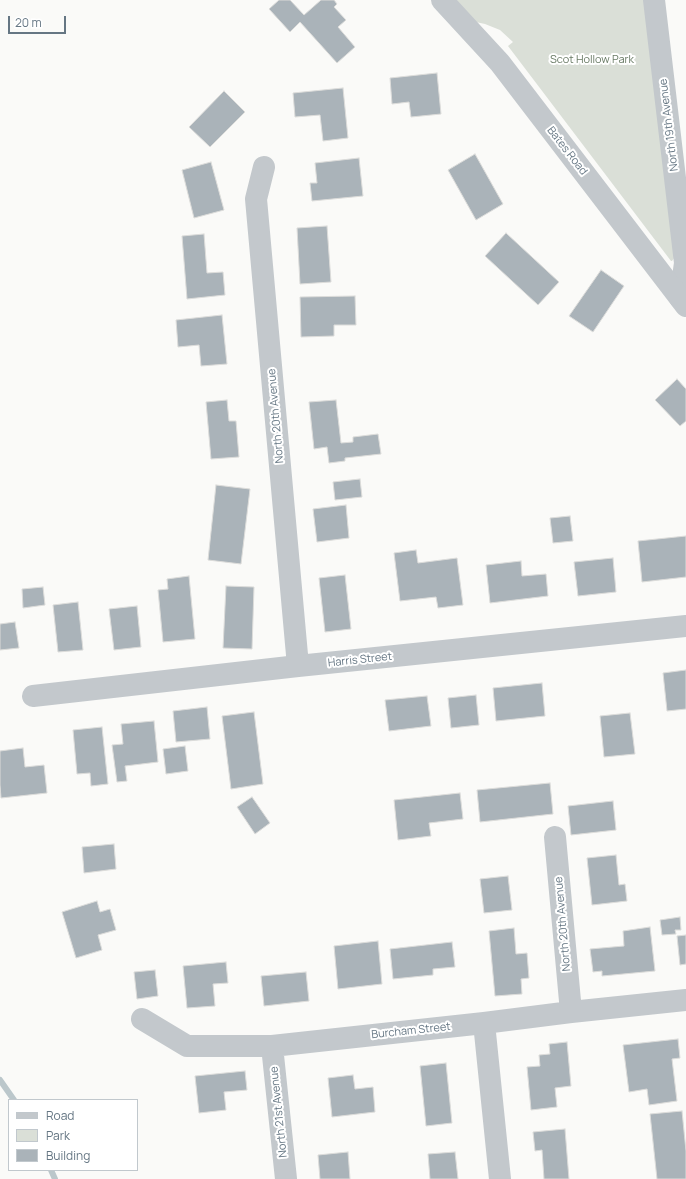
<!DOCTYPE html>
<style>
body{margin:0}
#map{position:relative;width:686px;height:1179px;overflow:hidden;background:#fafaf8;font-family:Manrope,sans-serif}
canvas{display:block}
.legend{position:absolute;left:8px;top:1099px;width:130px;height:72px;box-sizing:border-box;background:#fff;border:1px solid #c1c8cd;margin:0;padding:5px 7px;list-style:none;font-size:12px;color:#657683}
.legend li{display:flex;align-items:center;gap:8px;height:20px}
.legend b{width:20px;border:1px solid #c1c8cd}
.scale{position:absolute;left:8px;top:16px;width:58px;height:18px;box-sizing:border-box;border:2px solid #657683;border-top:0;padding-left:5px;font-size:12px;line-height:14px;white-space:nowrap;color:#657683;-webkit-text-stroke:3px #fff;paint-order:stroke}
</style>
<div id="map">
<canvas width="686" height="1179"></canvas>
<ul class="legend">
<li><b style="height:5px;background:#c3c8cc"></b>Road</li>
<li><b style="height:11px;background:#dadfd7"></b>Park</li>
<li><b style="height:11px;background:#aab3b9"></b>Building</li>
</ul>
<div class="scale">20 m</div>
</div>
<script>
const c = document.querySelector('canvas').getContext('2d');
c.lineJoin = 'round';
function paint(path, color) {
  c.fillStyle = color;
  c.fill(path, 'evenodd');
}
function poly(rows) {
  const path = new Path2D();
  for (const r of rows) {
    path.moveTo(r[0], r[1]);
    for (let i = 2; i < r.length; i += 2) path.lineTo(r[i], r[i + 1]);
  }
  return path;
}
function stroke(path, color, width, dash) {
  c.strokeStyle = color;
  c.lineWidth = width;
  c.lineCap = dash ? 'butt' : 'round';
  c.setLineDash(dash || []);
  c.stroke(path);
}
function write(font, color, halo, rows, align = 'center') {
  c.font = font + ' Manrope,sans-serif';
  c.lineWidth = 4;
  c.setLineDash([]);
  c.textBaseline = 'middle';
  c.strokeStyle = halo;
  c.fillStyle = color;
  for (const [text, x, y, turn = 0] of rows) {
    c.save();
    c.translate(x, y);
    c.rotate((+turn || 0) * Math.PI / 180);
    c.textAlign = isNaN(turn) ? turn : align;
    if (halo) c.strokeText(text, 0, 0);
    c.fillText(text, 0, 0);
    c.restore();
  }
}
const green = poly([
 [440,0,646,0,674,258,672,261,671,261,508,46,513,42,500,30,485,24,462,19]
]);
const stream = poly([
 [0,1080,14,1100],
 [51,1170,55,1179]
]);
const building = poly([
 [279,0,290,0,304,15,321,0,334,0,337,4,334,7,346,20,338,27,355,47,337,63,300,22,290,32,269,9,279,0],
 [437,73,441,114,411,117,409,102,392,104,390,78,437,73],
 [343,88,348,138,323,141,320,115,295,117,293,93,343,88],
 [224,91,245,112,210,147,189,127,224,91],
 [475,154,503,204,476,220,448,170,475,154],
 [359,158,363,196,312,201,310,183,317,183,315,163,359,158],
 [211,162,224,210,194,218,182,170,211,162],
 [327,226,331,282,300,284,297,228,327,226],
 [506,233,559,282,538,305,485,256,506,233],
 [204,234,207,273,223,272,225,295,187,299,182,236,204,234],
 [601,270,624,286,593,332,569,316,601,270],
 [355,296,356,325,334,325,334,336,301,337,300,297,355,296],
 [222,315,227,364,201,366,199,345,178,347,176,320,222,315],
 [677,379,686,389,686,421,680,426,655,400,677,379],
 [227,400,229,421,236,421,239,457,211,459,206,402,227,400],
 [336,400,341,443,353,442,353,437,378,434,381,454,345,458,345,461,329,463,327,447,314,449,309,402,336,400],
 [360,479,362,497,335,500,333,482,360,479],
 [216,485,250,489,241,564,208,560,216,485],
 [346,505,349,538,317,542,313,509,346,505],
 [570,516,573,541,553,543,550,518,570,516],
 [686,536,686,577,642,582,638,541,686,536],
 [416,550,418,563,457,558,463,605,438,608,436,597,400,601,394,553,416,550],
 [613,558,616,592,578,596,574,562,613,558],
 [521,561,522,576,546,574,548,596,490,603,486,565,521,561],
 [345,575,351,629,325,632,319,578,345,575],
 [189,576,195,639,163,642,158,590,168,589,167,579,189,576],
 [226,586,254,587,252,649,223,648,226,586],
 [43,587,45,605,23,608,22,589,43,587],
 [78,602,83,650,58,652,53,605,78,602],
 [137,606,141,647,114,650,109,609,137,606],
 [15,622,19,648,0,650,0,624,15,622],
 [686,670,686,709,667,711,663,673,686,670],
 [542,683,545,716,496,721,493,688,542,683],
 [476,695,479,725,451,728,448,698,476,695],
 [427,696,431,726,389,731,385,700,427,696],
 [207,707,210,739,176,742,173,711,207,707],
 [254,712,263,784,231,789,222,716,254,712],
 [630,713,635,754,604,757,600,716,630,713],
 [154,721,158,762,125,766,127,781,117,782,112,745,123,744,121,724,154,721],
 [102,727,108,784,91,786,90,773,77,774,73,730,102,727],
 [185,746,188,771,166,774,163,749,185,746],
 [23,748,25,767,44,765,47,793,1,798,0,785,0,751,23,748],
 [550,783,553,814,480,822,477,790,550,783],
 [460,793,463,819,429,823,431,836,398,840,394,800,460,793],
 [252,797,270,823,255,834,237,807,252,797],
 [613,801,616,830,571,835,568,806,613,801],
 [114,844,116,869,84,873,82,847,114,844],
 [616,855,619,885,625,884,627,901,592,905,587,858,616,855],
 [508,876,512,910,484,913,480,879,508,876],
 [97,901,100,912,110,909,116,930,98,935,102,950,76,958,62,912,97,901],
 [680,917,681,930,675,930,676,934,662,935,660,920,680,917],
 [650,927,655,971,602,976,602,971,593,972,590,949,624,946,623,931,650,927],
 [514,928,516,954,527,953,529,978,521,979,522,994,495,996,489,931,514,928],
 [686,935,686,964,680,965,677,936,686,935],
 [378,941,382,984,338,989,334,946,378,941],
 [452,942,455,967,433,969,433,975,393,979,390,949,452,942],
 [226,962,228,983,213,984,215,1006,187,1008,183,966,226,962],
 [155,970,158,996,137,999,134,972,155,970],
 [306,972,309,1001,264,1006,261,976,306,972],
 [678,1039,680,1058,672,1059,677,1101,649,1105,647,1089,629,1092,623,1045,678,1039],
 [567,1042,571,1086,555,1088,557,1107,531,1110,527,1067,540,1066,539,1055,550,1054,549,1044,567,1042],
 [446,1063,452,1123,426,1126,420,1066,446,1063],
 [245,1071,247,1090,224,1092,226,1110,199,1113,195,1076,245,1071],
 [353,1075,355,1089,373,1087,375,1112,332,1117,328,1078,353,1075],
 [682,1111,686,1151,686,1179,657,1179,650,1114,682,1111],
 [565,1129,569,1179,544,1179,542,1150,535,1151,533,1132,565,1129],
 [348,1152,350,1179,320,1179,318,1155,348,1152],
 [455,1152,458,1179,430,1179,428,1154,455,1152]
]);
const minor = poly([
 [654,0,685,263,680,298],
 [264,167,256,199,298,666],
 [33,696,298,666,686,626],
 [555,837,571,1012],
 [142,1019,187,1046,272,1046,484,1023,571,1012,686,1000],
 [484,1023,500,1179],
 [272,1046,286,1179]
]);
const tertiary = poly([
 [442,0,500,63,686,306]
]);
const parkNames = [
 ["Scot Hollow Park",592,60]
];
const streetNames = [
 ["North 19th Avenue",669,125,-97],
 ["Bates Road",567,151,52],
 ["North 20th Avenue",276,416,-95],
 ["Harris Street",360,660,-6],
 ["North 20th Avenue",563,924,-95],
 ["Burcham Street",411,1031,-6],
 ["North 21st Avenue",279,1112,-96]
];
paint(green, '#dadfd7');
stroke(stream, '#bbc7cb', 6);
paint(building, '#aab3b9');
stroke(building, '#dcdcda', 1);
stroke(minor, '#c3c8cc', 22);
stroke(tertiary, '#c3c8cc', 22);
write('11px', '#687a64', '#fff', parkNames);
write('11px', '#657683', '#fff', streetNames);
</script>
